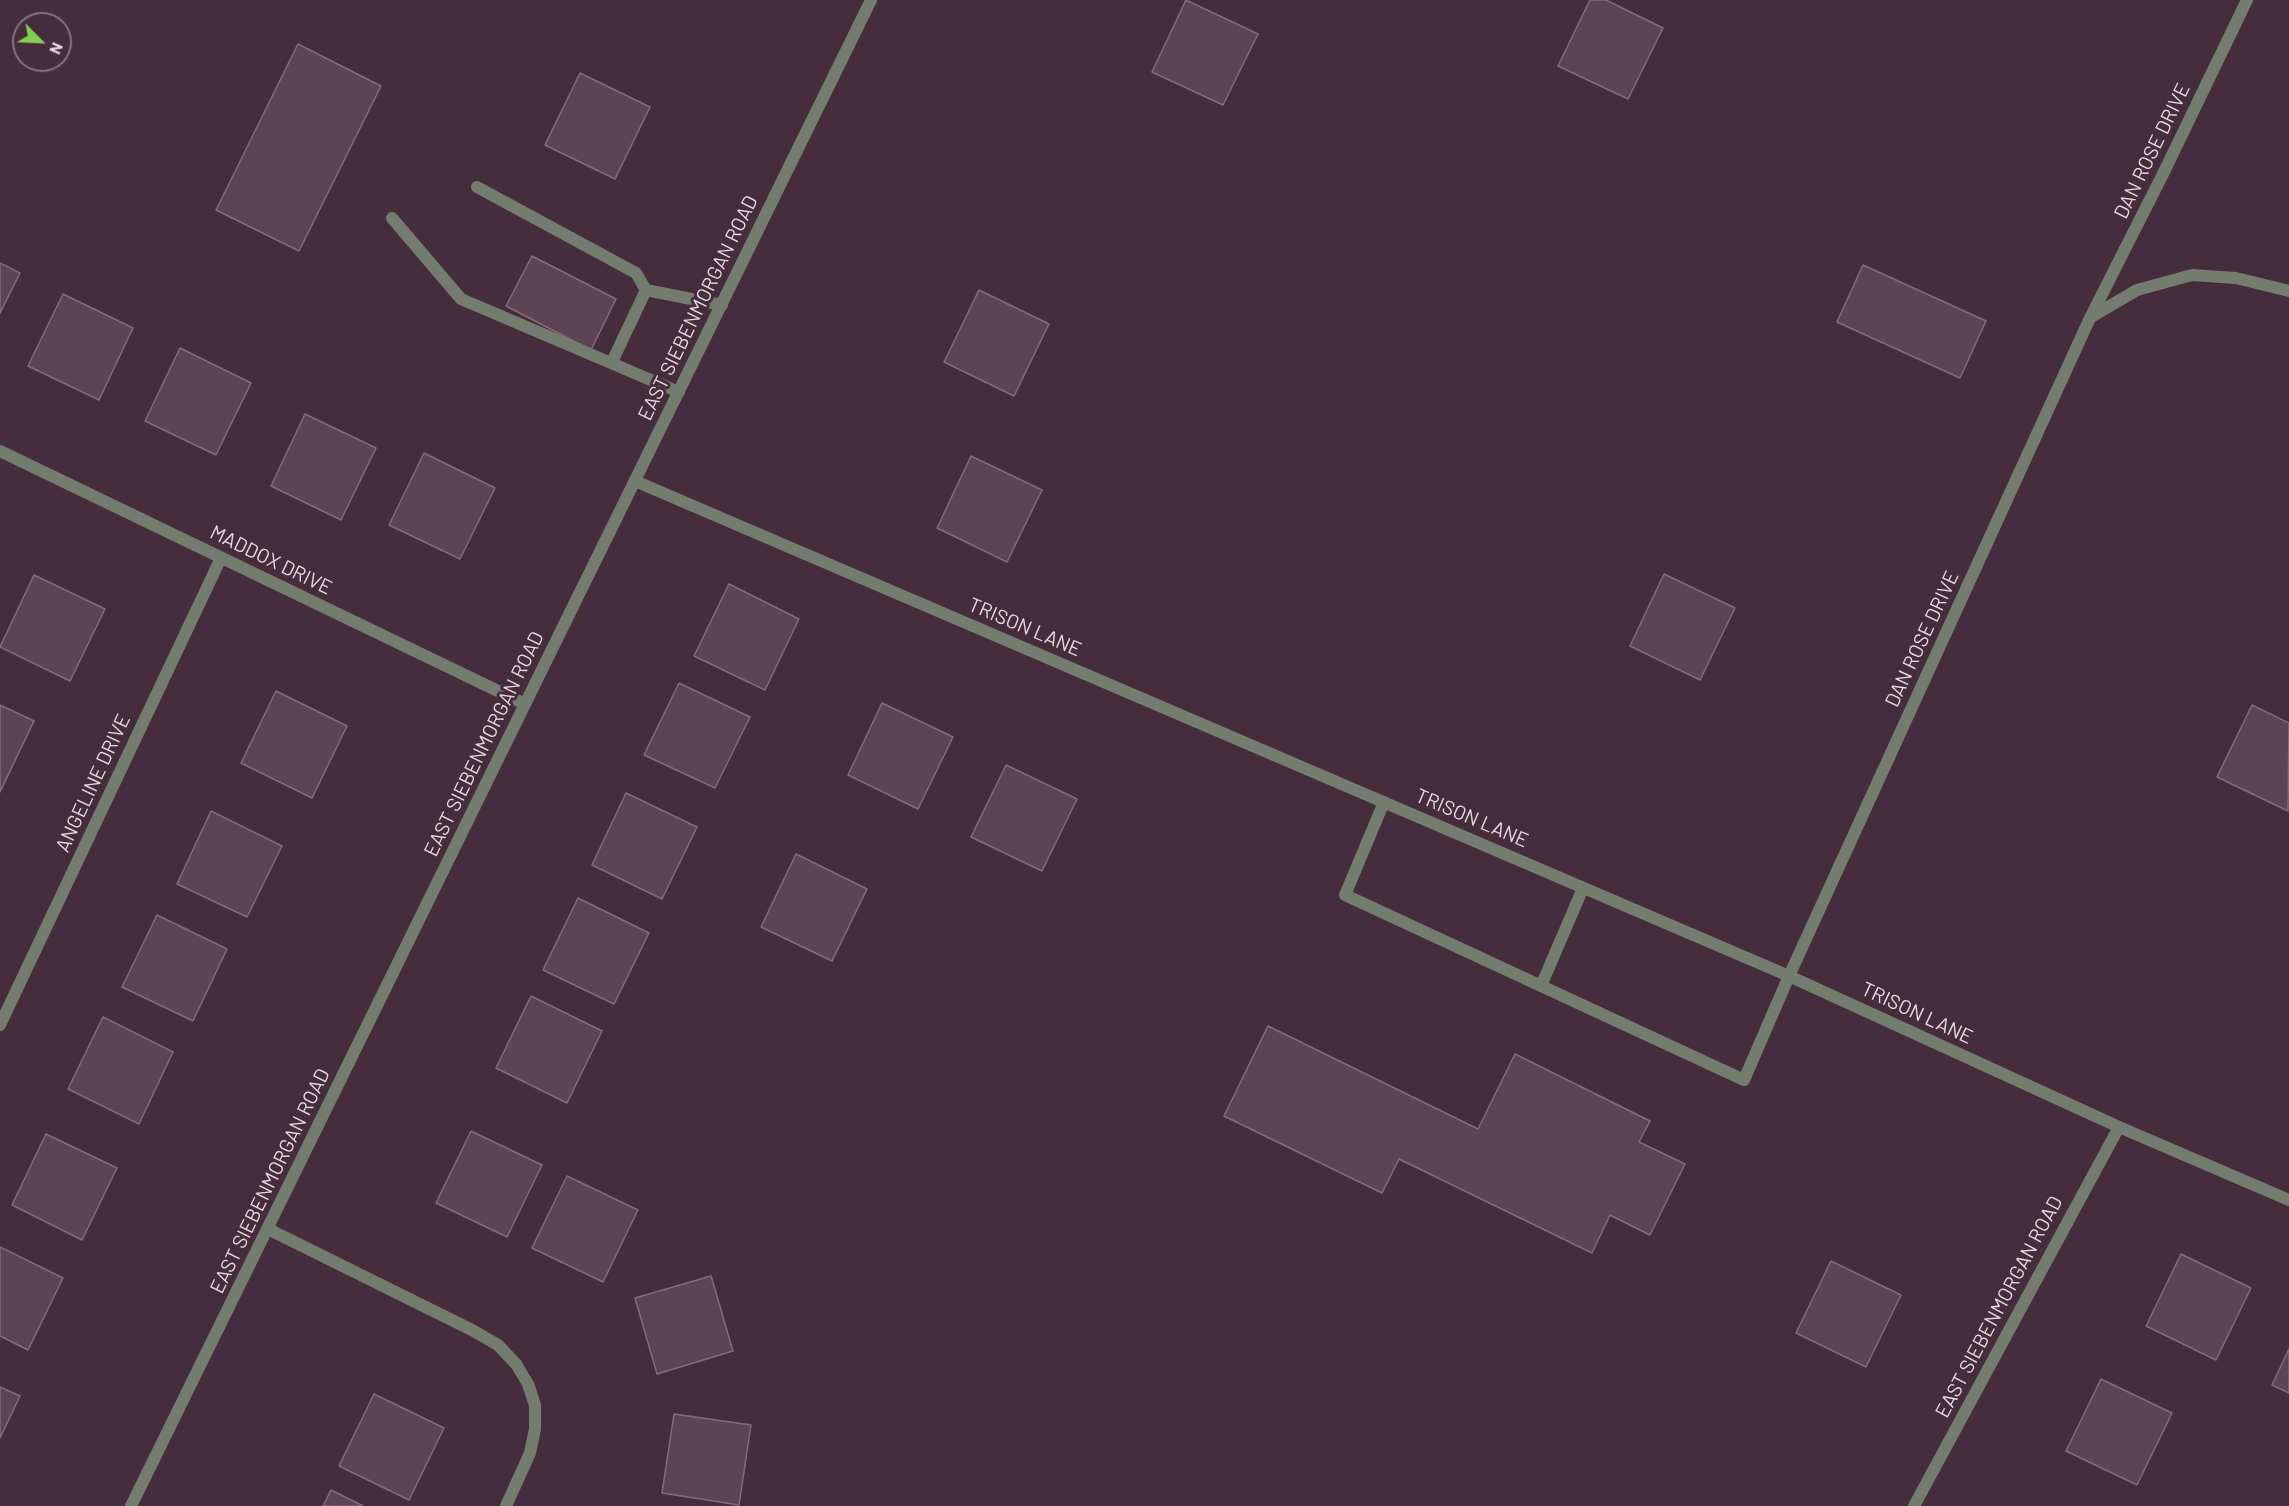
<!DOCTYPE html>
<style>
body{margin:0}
#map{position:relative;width:2289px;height:1506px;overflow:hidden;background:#462d3c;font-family:Barlow,sans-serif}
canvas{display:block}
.north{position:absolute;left:12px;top:12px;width:60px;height:60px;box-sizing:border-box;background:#462d3c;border:2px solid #87717e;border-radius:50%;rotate:114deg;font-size:16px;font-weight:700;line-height:24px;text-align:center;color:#e8d7e0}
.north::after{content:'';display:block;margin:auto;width:21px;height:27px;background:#82d050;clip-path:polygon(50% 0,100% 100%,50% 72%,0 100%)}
</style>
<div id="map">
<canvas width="2289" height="1506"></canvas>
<div class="north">N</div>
</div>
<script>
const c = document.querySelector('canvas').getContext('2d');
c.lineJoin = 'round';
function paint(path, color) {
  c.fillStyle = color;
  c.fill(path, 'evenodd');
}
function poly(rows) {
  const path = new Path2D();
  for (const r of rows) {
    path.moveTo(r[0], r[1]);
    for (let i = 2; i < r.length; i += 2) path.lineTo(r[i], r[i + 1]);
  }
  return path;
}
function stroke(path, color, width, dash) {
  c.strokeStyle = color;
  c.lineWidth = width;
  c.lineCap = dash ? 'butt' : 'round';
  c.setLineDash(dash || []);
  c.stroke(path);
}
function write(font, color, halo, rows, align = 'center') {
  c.font = font + ' Barlow,sans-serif';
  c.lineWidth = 6;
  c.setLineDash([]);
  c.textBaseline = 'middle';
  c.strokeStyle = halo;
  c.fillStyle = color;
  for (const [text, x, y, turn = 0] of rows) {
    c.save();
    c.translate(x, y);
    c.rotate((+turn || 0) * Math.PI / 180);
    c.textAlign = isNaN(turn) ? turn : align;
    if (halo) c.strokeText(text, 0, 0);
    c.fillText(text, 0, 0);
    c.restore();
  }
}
const building = poly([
 [1186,0,1258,34,1223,105,1152,72,1186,0],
 [1590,0,1606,0,1663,28,1628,99,1558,66,1590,0],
 [298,44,381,86,299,251,216,210,298,44],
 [580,73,650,107,615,179,545,145,580,73],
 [532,256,616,299,591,350,506,306,532,256],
 [0,263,20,273,0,313,0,263],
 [1863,265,1986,321,1960,378,1837,322,1863,265],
 [979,290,1049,324,1014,396,944,362,979,290],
 [63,294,133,328,99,400,28,366,63,294],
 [180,348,251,383,216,455,145,421,180,348],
 [305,414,376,448,341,520,271,486,305,414],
 [424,453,495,488,460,559,389,525,424,453],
 [971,456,1042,490,1007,562,937,528,971,456],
 [1664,574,1735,608,1700,680,1630,646,1664,574],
 [34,575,105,609,70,681,0,647,34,575],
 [729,584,799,619,765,690,694,656,729,584],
 [679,683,750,717,715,788,644,755,679,683],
 [276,691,347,726,312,798,241,763,276,691],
 [882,703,953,737,918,809,848,775,882,703],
 [0,705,34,721,0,792,0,705],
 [2252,705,2289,723,2288,811,2217,777,2252,705],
 [1006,765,1077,799,1042,871,971,837,1006,765],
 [626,793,697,827,662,899,592,865,626,793],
 [211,811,282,846,247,917,177,884,211,811],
 [796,854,867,889,832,961,761,927,796,854],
 [578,898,649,933,614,1004,543,970,578,898],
 [157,915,227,949,193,1021,122,987,157,915],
 [531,996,602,1031,567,1103,496,1068,531,996],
 [103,1017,173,1052,139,1124,68,1089,103,1017],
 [1268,1026,1478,1129,1515,1054,1650,1121,1639,1142,1685,1164,1650,1235,1610,1215,1592,1253,1399,1159,1382,1193,1224,1116,1268,1026],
 [471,1131,542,1165,507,1237,436,1203,471,1131],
 [46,1134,117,1168,82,1240,12,1205,46,1134],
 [567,1176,638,1210,603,1282,532,1248,567,1176],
 [0,1247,63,1278,28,1350,0,1336,0,1247],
 [2181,1254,2251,1288,2216,1360,2146,1326,2181,1254],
 [1831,1261,1901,1295,1866,1367,1796,1333,1831,1261],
 [711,1276,733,1351,657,1374,635,1298,711,1276],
 [2289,1349,2289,1393,2272,1385,2289,1349],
 [2101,1379,2172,1413,2137,1485,2066,1451,2101,1379],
 [0,1387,20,1396,0,1438,0,1387],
 [374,1394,444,1428,409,1500,339,1466,374,1394],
 [674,1414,751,1425,739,1505,662,1493,674,1414],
 [331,1490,363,1506,323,1506,331,1490]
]);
const service = poly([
 [477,187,636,273,646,290,612,362],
 [392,218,461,299,679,392],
 [646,290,722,305],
 [1384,802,1345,895,1744,1080,1789,976],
 [1541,986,1583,888],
 [268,1229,472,1330,498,1345,516,1364,528,1384,535,1405,535,1429,530,1453,506,1506]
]);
const minor = poly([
 [2091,317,2137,290,2192,275,2236,278,2289,291],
 [0,451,525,704],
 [635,481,1789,976,2119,1127,2289,1200],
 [1789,976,2090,318,2164,172,2247,0],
 [0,1025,221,558],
 [1914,1506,2119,1127]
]);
const tertiary = poly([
 [131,1506,871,0]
]);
const streetNames = [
 ["DAN ROSE DRIVE",2152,151,-64],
 ["EAST SIEBENMORGAN ROAD",698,308,-64],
 ["MADDOX DRIVE",271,560,26],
 ["TRISON LANE",1025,627,23],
 ["DAN ROSE DRIVE",1922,639,-65],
 ["EAST SIEBENMORGAN ROAD",484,744,-64],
 ["ANGELINE DRIVE",93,783,-65],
 ["TRISON LANE",1472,818,23],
 ["TRISON LANE",1917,1013,25],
 ["EAST SIEBENMORGAN ROAD",270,1181,-64],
 ["EAST SIEBENMORGAN ROAD",1999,1307,-62]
];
paint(building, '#5e4352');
stroke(building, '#886b7b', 1.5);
stroke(service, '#747c70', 12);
stroke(minor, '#747c70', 12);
stroke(tertiary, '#747c70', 12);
write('20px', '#e8d7e0', '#462d3c', streetNames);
</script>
